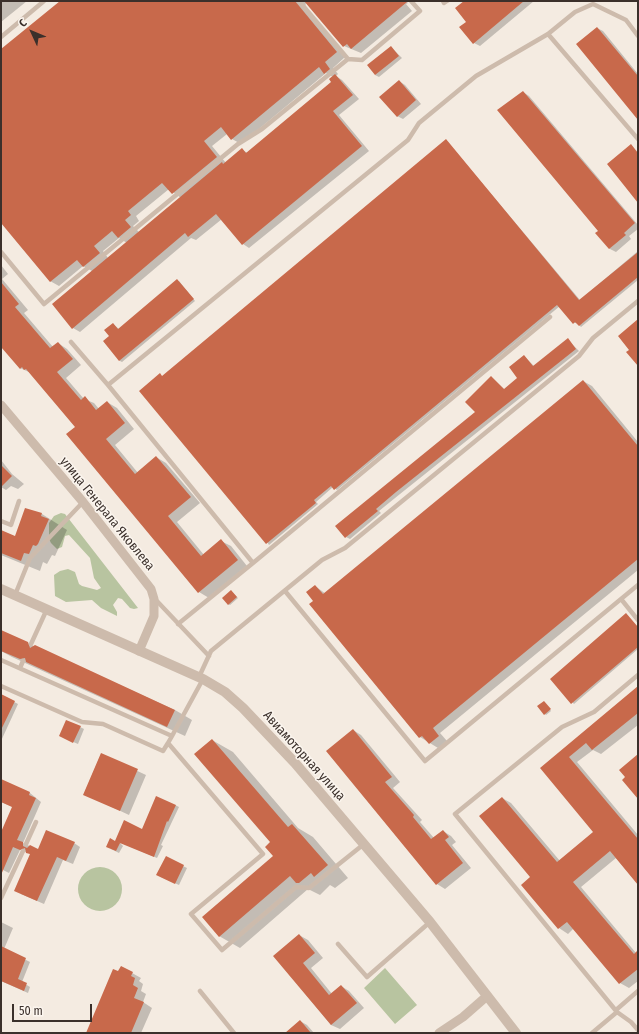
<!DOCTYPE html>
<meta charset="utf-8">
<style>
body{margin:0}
#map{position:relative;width:639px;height:1034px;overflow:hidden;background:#f4ebe1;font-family:"Fira Sans Condensed",sans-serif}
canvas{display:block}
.frame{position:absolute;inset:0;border:2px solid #3b302b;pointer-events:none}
.north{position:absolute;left:12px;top:12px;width:40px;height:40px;-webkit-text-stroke:3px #fbf5ee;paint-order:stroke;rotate:314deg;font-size:11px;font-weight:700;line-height:16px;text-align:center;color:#3b302b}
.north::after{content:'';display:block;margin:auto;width:14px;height:18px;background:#3b302b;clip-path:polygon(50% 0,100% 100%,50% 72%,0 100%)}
.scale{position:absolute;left:12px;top:1004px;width:80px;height:18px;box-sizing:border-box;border:2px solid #3b302b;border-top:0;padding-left:5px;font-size:12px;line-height:14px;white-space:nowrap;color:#3b302b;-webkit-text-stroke:3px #fbf5ee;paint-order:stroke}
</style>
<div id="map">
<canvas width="639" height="1034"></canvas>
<div class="frame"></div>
<div class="north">С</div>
<div class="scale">50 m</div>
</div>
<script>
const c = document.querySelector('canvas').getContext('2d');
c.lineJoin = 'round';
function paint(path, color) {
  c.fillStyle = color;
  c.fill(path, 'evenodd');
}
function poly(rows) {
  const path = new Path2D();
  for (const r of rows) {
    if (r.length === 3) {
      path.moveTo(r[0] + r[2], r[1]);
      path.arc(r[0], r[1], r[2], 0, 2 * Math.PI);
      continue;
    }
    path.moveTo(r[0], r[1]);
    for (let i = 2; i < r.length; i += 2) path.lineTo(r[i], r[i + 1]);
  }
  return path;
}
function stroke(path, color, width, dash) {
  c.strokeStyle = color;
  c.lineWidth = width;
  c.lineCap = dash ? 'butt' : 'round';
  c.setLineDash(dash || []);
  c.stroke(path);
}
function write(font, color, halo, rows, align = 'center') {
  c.font = font + ' "Fira Sans Condensed",sans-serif';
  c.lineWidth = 3;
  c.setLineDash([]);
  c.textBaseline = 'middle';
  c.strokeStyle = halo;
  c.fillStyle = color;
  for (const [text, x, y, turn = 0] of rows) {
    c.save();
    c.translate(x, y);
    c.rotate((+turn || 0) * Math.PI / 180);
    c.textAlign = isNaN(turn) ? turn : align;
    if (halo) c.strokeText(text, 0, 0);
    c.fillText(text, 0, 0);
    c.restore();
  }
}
const green = poly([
 [61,513,65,514,138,608,134,609,130,608,122,599,118,598,113,605,117,612,117,616,101,608,92,600,66,602,55,596,54,575,60,571,68,569,75,572,79,584,82,586,97,590,101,588,94,578,90,558,69,535,65,536,62,547,57,549,51,543,49,539,49,523,54,516],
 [100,889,22],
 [385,968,417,1005,395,1024,364,988]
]);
const shadow = poly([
 [1,1,27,1,1,22],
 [61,1,406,1,408,3,406,4,412,11,361,53,344,46,306,2,305,9,345,57,333,68,338,74,336,76,342,80,359,99,339,115,369,151,249,248,243,244,222,219,196,240,191,238,80,332,73,328,53,304,92,271,83,266,59,286,50,281,1,222,1,51],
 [326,73,333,77,332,82,248,153,242,150,226,163,212,146,227,134,232,139,241,144],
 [169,189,181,198,139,232,133,226,139,221,136,216],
 [119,238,127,243,108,258,103,251],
 [466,1,534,1,480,46,474,43,468,22],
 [597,28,603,31,638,74,638,119],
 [391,47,402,58,379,77,375,75],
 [399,81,405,85,421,104,403,119,397,116],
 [523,92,529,96,638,225,638,229,629,236,631,239,616,252,610,249,596,233,599,231],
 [446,140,580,300,638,251,638,280,581,327,577,323,574,323,560,306,337,490,333,487,316,502,318,504,269,545,160,375,163,377],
 [1,265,8,274,2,279,28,310,24,313,53,347,58,343,67,349,81,365,66,378,84,399,94,403,99,409,107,402,117,408,134,429,115,445,138,473,156,457,166,463,200,503,177,522,204,555,221,541,231,546,247,566,209,598,199,592,77,427,31,373,20,368,1,346],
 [179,281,195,301,122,362,120,361,104,342,111,336,113,324,119,329],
 [568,340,579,351,400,494,379,511,381,513,350,539,346,537,477,412,491,377,505,390,519,379,524,356,534,366],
 [583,381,592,386,638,442,638,570,440,733,447,741,438,748,420,737,314,601,315,586,326,594],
 [1,460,12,474,24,484,18,489,11,486,6,490,1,487],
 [26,510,42,514,67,530,55,556,52,555,47,564,43,562,40,571,1,555,1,531,16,537],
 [233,593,238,598,230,605,228,604],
 [638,628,638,649,574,704,551,679],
 [1,633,27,643,175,710,192,720,185,736,12,657,1,651],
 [638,688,638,725,601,754,593,750,577,762,638,835,638,884,616,858,581,887,636,953,638,952,638,981,629,988,620,983,574,928,568,934,559,928,522,885,532,877,502,798,511,803,560,861,595,832,542,768],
 [1,695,18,704,1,741],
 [545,703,551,711,546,715,545,714],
 [80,727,84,729,78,744,64,738],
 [353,730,361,735,400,782,393,788,422,820,420,822,434,838,443,831,451,836,456,842,452,845,471,868,445,889,437,884],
 [212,740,233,752,298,828,313,837,348,878,335,888,330,885,320,895,308,889,240,948,219,936,274,856,272,843],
 [101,754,146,775,129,815,84,794],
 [1,780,30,793,41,802,23,843,38,850,74,843,80,847,73,864,63,860,44,904,21,894,31,854,20,850,9,873,1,869,1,835,13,807,1,802],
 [175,805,179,807,161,845,163,846,157,858,119,842,123,846,119,853,111,849,115,842,142,830],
 [166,858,187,868,179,885,161,877],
 [1,922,13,928,4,949,30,962,22,982,30,987,28,993,1,981],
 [299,935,308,940,323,958,311,968,332,994,341,986,349,991,364,1008,340,1029,331,1025,274,956],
 [119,972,132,973,141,978,139,981,143,984,141,991,146,994,143,1002,152,1008,141,1033,87,1033],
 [300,1021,307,1025,314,1033,287,1033]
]);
const building = poly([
 [60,1,295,1,337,52,325,62,330,69,324,74,319,67,231,140,221,127,204,141,217,157,172,194,162,183,128,211,131,215,125,220,131,227,118,238,112,231,94,246,100,253,83,267,77,260,50,282,1,223,1,49],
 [304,1,407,1,407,2,351,49,347,44,343,47],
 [464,1,524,1,473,44,459,27,466,22,455,8],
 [597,27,638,76,638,120,576,44],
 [391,46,399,56,375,75,367,65],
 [335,74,353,95,333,111,362,146,242,245,216,214,188,237,185,233,72,329,52,304,222,162,223,164,242,148,246,153,331,82,329,79],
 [399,80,416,100,397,117,379,97],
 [523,91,635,223,624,233,626,235,609,249,595,233,598,231,497,110],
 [446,139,579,300,638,252,638,277,579,326,575,322,573,324,557,305,334,490,331,486,314,500,316,503,266,544,139,391,160,373,162,376],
 [631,144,638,153,638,203,607,164],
 [177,279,194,299,119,361,103,341,109,336,104,330,113,323,118,329],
 [1,282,19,304,15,307,50,348,58,342,73,359,57,372,81,400,85,396,96,410,107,401,125,423,106,439,135,474,156,456,191,497,168,516,201,556,221,539,238,560,198,593,66,434,75,427,26,369,24,370,22,367,20,369,1,347],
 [638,319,638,366,626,352,629,350,618,336],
 [568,338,576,349,396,492,376,509,378,511,345,538,335,526,475,412,465,402,491,376,504,389,517,378,509,367,524,355,533,366],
 [583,380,638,446,638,559,433,728,439,736,429,744,422,736,419,738,309,604,313,601,306,592,315,585,323,594],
 [1,465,12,476,1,487],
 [25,508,42,513,41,516,49,519,38,544,36,546,33,545,29,554,24,553,21,561,1,553,1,530,15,536],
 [231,590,237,597,228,605,222,598],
 [626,613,638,627,638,647,571,704,550,679],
 [1,630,28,642,30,648,35,645,175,710,167,727,26,662,25,658,20,659,1,651],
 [638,686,638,713,592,750,586,743,569,757,638,839,638,885,610,851,573,882,634,954,638,950,638,969,619,984,567,922,558,929,521,885,530,877,479,816,502,797,557,862,593,832,540,768],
 [1,694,15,701,1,730],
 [544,701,551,709,544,715,537,706],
 [66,720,81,726,73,743,59,736],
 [353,729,392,777,385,782,414,815,413,817,431,839,443,830,449,837,445,840,463,863,436,885,326,751],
 [212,739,288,827,292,824,328,865,314,877,311,873,299,883,296,883,290,876,219,937,202,917,273,856,265,847,270,842,194,754],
 [101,753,138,769,120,811,83,795],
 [638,754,638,799,622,780,625,777,619,770],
 [1,779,30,792,29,795,36,798,17,840,23,842,23,846,27,848,30,845,38,849,46,830,75,842,66,861,57,857,37,901,14,891,30,854,26,853,25,848,20,850,13,847,1,875,1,832,12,807,1,802],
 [156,796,176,805,168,822,167,821,154,857,115,841,120,843,116,851,106,847,110,838,115,841,124,820,142,829],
 [166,856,184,865,175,884,156,875],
 [299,934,315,953,303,963,329,995,341,985,357,1003,331,1025,273,956],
 [1,946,26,958,18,979,27,983,24,991,1,981],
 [121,966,133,972,131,976,135,978,133,985,138,988,134,998,144,1002,131,1033,86,1033,113,969,118,971],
 [300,1020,311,1033,285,1033]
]);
const service = poly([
 [299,1,348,59,362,60,420,11,411,1],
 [443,1,444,3,447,1],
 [548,34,638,139],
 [1,37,44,1],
 [1,252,44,304,238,144,262,129,348,59],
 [71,342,108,385,253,563,178,624],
 [108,385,408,140,419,123,476,76,548,34,575,12,593,4,626,20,638,36],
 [1,521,11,525,19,501],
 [253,563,550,317],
 [285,591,425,761,638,585],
 [15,595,30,558,83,502],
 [155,599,209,656],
 [621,599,638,620],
 [31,644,47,609],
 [1,660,172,736,168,743,263,854,191,914,222,950,296,887,309,888,364,844],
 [20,668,23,661],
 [199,677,211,651,322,560,345,548,579,356,593,338,638,301],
 [1,686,82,722,103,724,163,751,168,743],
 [172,736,203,679],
 [26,844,36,822],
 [1,898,23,851],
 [338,944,367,977,430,922],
 [200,991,234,1033],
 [616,1010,638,991],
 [617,1012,631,1022,638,1030],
 [592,1033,617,1012,455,814,562,727,594,712,638,675]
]);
const minor = poly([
 [1,405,83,502,151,589,154,599,154,616,139,651],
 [439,1033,463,1017,487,996]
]);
const tertiary = poly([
 [1,589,203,679,225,692,243,708,295,763,430,922,516,1033]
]);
const streetNames = [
 ["улица Генерала Яковлева",107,514,51],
 ["Авиамоторная улица",304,756,48]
];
paint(green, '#b8c4a0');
paint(shadow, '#0003');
paint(building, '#c8694b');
stroke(service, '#cdbbac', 4.5);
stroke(minor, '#cdbbac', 9);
stroke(tertiary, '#cdbbac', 10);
write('13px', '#3b302b', '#fbf5ee', streetNames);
</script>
